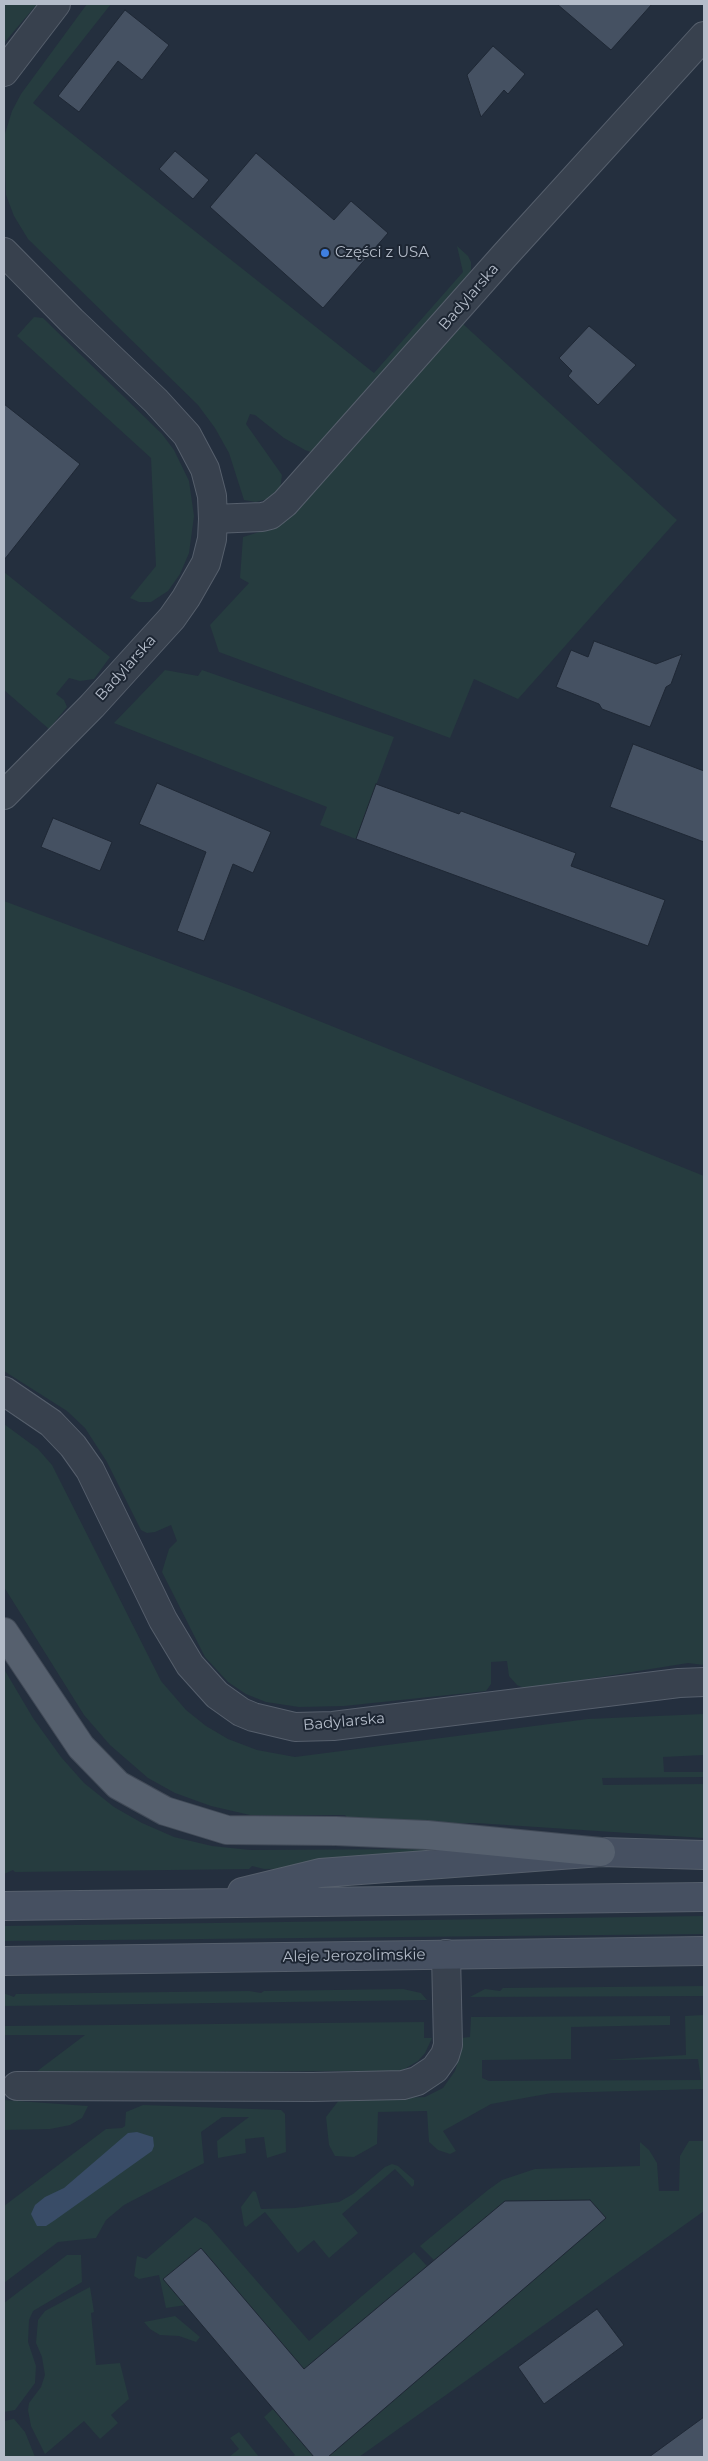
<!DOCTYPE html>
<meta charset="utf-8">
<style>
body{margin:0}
#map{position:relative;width:708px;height:2461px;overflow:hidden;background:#242f3e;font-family:Montserrat,sans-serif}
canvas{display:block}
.frame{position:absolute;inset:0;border:5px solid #b4bcc9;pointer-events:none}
</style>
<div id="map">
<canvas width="708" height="2461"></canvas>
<div class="frame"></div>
</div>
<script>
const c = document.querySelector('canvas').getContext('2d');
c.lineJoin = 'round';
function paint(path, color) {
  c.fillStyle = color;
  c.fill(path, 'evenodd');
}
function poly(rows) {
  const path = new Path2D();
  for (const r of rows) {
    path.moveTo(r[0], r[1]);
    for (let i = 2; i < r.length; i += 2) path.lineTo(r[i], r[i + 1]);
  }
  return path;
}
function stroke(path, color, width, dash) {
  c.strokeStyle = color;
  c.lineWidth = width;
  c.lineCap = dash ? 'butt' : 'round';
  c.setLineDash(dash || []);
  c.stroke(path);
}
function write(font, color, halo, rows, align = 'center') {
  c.font = font + ' Montserrat,sans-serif';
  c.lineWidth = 4;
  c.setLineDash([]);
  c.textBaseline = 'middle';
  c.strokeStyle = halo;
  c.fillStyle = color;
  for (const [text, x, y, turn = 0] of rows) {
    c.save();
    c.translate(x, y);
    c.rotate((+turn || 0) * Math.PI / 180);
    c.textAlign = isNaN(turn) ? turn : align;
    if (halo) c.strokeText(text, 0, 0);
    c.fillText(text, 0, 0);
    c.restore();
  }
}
const green = poly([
 [4,4,37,4,4,43],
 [87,4,111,4,33,103,374,373,463,272,457,246,468,256,471,262,471,270,466,281,319,448,311,452,305,450,284,438,255,415,250,414,246,424,282,475,280,491,268,499,256,502,244,500,229,453,215,428,198,405,28,239,14,216,6,195,4,137,12,111,21,94],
 [34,317,43,318,162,434,174,450,189,481,194,516,189,553,180,574,168,591,151,602,139,602,130,598,156,566,151,458,17,336],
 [463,324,677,520,518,699,474,679,450,738,219,652,210,625,249,583,240,578,243,537,266,530,288,515],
 [4,572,110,657,94,679,80,681,69,678,56,694,64,700,67,707,49,729,4,690],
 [165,670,198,676,202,670,394,737,356,839,320,825,327,807,114,723],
 [4,901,247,992,704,1176,704,1665,688,1663,526,1689,517,1685,509,1676,507,1661,491,1662,491,1684,486,1691,344,1706,299,1707,266,1702,246,1694,228,1682,205,1657,162,1572,169,1549,177,1541,171,1525,155,1532,147,1533,141,1530,107,1462,85,1428,67,1411,4,1371],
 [4,1424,38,1449,52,1465,161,1681,186,1710,206,1726,228,1739,257,1750,295,1757,588,1719,704,1714,704,1755,663,1757,664,1772,704,1772,704,1777,602,1778,603,1785,704,1784,704,1838,476,1823,351,1823,345,1815,250,1815,211,1806,175,1793,148,1778,110,1745,84,1715,4,1587],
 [4,1669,33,1718,61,1757,84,1783,114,1807,142,1823,174,1837,212,1846,250,1850,448,1849,346,1868,264,1869,252,1866,249,1869,15,1872,13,1870,4,1874],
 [704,1916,704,1934,4,1941,4,1926],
 [704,1986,704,1996,470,1997,485,1989,500,1991,503,1988],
 [403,1989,421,1993,427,2000,4,2006,4,1994,6,1994,14,1997,16,1994,249,1991,261,1993,264,1991],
 [704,2015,704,2089,552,2093,491,2104,443,2131,456,2151,450,2154,438,2150,429,2142,427,2111,378,2112,377,2144,354,2157,335,2156,329,2145,326,2117,339,2100,425,2097,443,2088,455,2071,462,2048,461,2038,470,2037,471,2017,670,2016,670,2025,571,2027,571,2059,482,2060,482,2078,489,2081,701,2080,698,2059,603,2060,686,2055,685,2016],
 [424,2022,424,2038,432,2038,425,2053,418,2061,401,2071,380,2071,36,2072,85,2035,4,2035,4,2026],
 [4,2100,88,2106,82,2118,70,2125,50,2129,4,2130],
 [143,2105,281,2110,285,2114,286,2152,267,2158,264,2137,245,2139,246,2153,218,2158,217,2141,249,2117,222,2117,201,2132,204,2163,124,2205,106,2220,96,2238,58,2242,4,2283,4,2206,106,2129,122,2128,125,2126,126,2112],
 [689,2141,704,2141,704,2211,359,2457,328,2457,606,2218,590,2200,505,2201,434,2260,420,2246,488,2190,502,2180,535,2169,640,2166,640,2142,649,2150,657,2163,659,2191,679,2191,680,2156],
 [392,2164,398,2166,414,2180,414,2185,412,2187,395,2169,342,2214,358,2233,329,2258,314,2240,298,2253,265,2212,246,2227,244,2225,241,2207,253,2191,256,2192,261,2209,295,2208,339,2202,353,2194,385,2167],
 [195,2217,207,2224,309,2341,414,2252,427,2266,304,2369,201,2248,186,2305,166,2308,159,2275,139,2279,134,2276,137,2256,146,2259],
 [67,2255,81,2255,82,2282,33,2311,29,2320,28,2342,36,2366,35,2383,15,2410,4,2412,4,2303],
 [90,2287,94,2312,91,2313,96,2365,120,2363,129,2399,111,2415,118,2423,100,2439,84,2421,45,2454,31,2426,28,2410,29,2403,41,2387,45,2375,42,2357,36,2343,38,2320,45,2311],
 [175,2316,200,2337,196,2342,179,2336,160,2335,150,2329,144,2322],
 [273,2409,314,2457,292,2457,295,2455,264,2417],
 [14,2419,25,2432,35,2457,4,2457,4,2421],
 [239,2432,259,2457,229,2457,239,2449,230,2438]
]);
const water = poly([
 [137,2132,153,2137,154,2146,152,2151,55,2220,46,2226,37,2226,31,2214,35,2205,45,2197,64,2188,128,2133]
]);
const building = poly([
 [557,4,652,4,611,50,557,4],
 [125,10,169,45,142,80,118,61,79,112,58,96,125,10],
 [493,46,525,74,508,94,504,90,481,117,467,75,493,46],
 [175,151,209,180,193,199,159,169,175,151],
 [256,153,334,220,351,201,388,233,323,308,210,207,256,153],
 [589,326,636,365,598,405,568,376,572,371,559,358,589,326],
 [4,404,80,464,4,560,4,404],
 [594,641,656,664,682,654,671,684,666,687,650,727,602,709,599,704,556,687,571,650,588,657,594,641],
 [633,744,704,771,704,842,610,807,633,744],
 [157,783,271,832,253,873,233,864,204,941,177,931,206,852,139,824,157,783],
 [376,784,459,814,461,811,576,853,571,866,665,900,648,946,356,839,376,784],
 [53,818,112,842,100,871,41,847,53,818],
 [590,2200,606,2218,328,2457,314,2457,163,2279,201,2248,304,2369,505,2201,590,2200],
 [597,2309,624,2345,544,2404,518,2367,597,2309],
 [704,2417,704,2457,649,2457,704,2417]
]);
const minor = poly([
 [4,72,56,4],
 [4,252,72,321,156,401,187,435,205,469,212,496,213,519,212,539,206,563,186,598,172,618,92,706,4,795],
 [213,519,262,517,270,515,285,503,505,255,704,36],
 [4,1391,51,1423,73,1446,90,1470,163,1620,190,1665,217,1695,241,1712,253,1717,295,1727,333,1726,679,1683,704,1682],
 [17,2086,313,2087,403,2085,417,2081,435,2069,445,2055,448,2045,446,1954]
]);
const secondary = poly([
 [242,1892,320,1873,601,1852,704,1855],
 [4,1906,704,1897],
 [4,1961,704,1951]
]);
const primary = poly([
 [4,1632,81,1747,118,1785,165,1811,227,1830,336,1831,427,1835,601,1852]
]);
const markers = [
 [325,253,5,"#3f7fe0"]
];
const poiNames = [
 ["Części z USA",335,253]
];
const streetNames = [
 ["Badylarska",469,297,-49],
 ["Badylarska",126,668,-48],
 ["Badylarska",344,1722,-5],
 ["Aleje Jerozolimskie",354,1956,-1]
];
paint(green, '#263c3f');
paint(water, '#394c67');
paint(building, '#455162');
stroke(building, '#1f2835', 1);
stroke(minor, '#565f6c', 30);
stroke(secondary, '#565f6c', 30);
stroke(primary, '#414a57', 30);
stroke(minor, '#38414e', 28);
stroke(secondary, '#465061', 28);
stroke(primary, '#56606e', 28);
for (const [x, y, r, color] of markers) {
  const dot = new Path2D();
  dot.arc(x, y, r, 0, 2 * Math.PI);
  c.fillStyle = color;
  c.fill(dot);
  stroke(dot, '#1d2633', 2);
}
write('15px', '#b4bcc9', '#1d2633', poiNames, 'left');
write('15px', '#b4bcc9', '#1d2633', streetNames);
</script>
